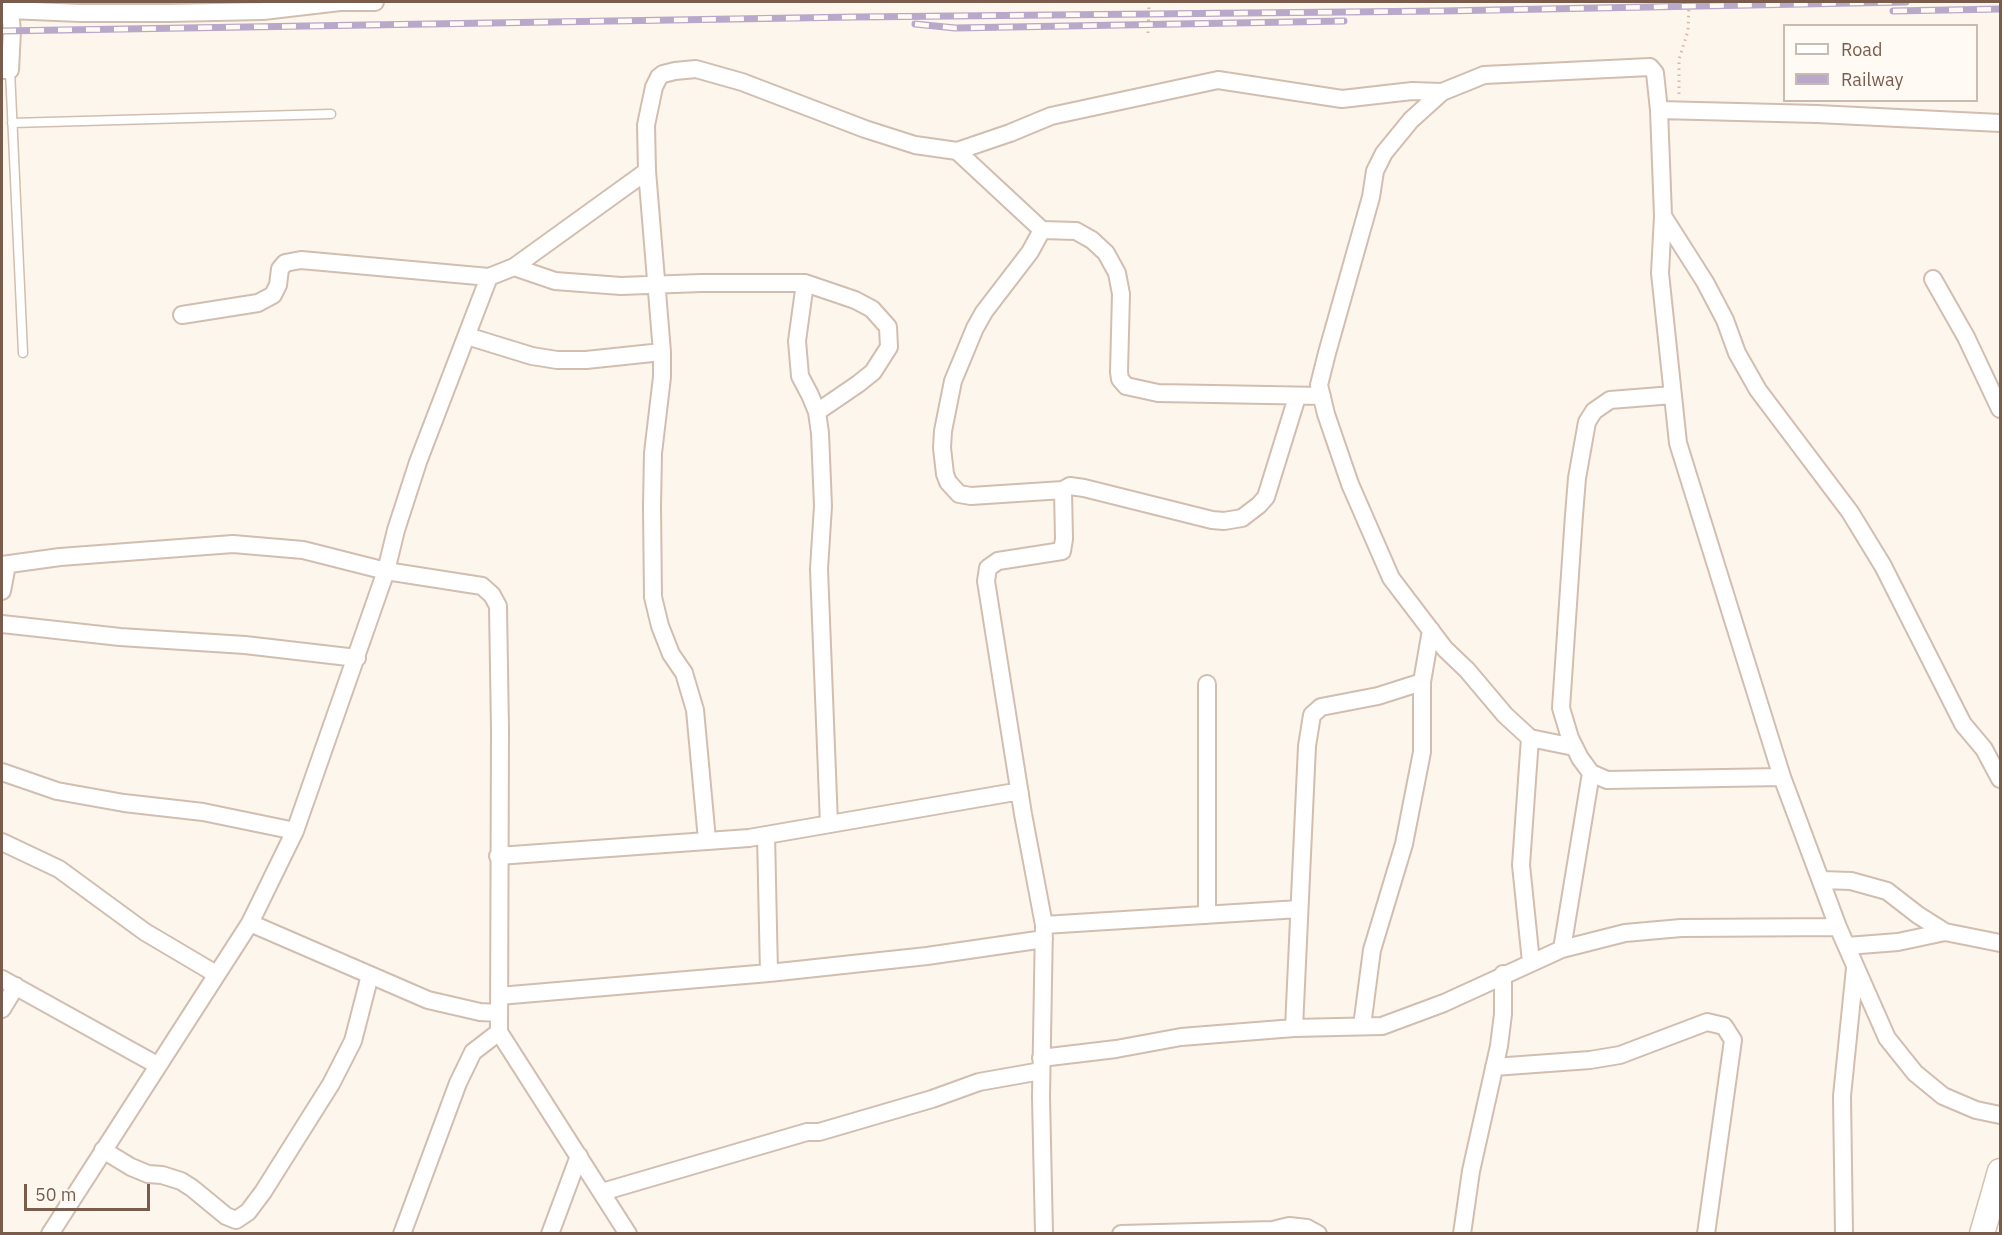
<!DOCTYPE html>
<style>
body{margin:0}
#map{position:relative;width:2002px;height:1235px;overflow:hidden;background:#fdf6ec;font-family:"IBM Plex Sans",sans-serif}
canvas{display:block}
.frame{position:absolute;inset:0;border:3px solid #7a5c4d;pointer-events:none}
.legend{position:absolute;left:1783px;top:24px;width:195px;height:78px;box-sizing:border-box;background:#fffaf3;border:2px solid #cabbb1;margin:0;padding:8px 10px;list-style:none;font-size:18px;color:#7a5c4d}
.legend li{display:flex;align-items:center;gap:12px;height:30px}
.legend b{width:30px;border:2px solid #cabbb1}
.scale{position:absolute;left:24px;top:1184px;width:126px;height:27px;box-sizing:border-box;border:3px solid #7a5c4d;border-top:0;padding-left:8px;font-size:18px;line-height:21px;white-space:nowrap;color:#7a5c4d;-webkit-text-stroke:4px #fffaf3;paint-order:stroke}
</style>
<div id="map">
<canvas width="2002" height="1235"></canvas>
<div class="frame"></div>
<ul class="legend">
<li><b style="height:8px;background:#fff"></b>Road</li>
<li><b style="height:8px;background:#b9a8c9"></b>Railway</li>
</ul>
<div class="scale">50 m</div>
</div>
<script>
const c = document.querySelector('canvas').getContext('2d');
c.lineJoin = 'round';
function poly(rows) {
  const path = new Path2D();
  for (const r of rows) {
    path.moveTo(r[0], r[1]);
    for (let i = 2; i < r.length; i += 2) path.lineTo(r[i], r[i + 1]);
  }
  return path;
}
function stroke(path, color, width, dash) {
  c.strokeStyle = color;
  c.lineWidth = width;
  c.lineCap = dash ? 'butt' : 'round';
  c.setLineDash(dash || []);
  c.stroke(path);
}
const path = poly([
 [1148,33,1149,5],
 [1679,94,1679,59,1688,31,1689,2]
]);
const lane = poly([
 [10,70,23,353],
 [12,123,331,114]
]);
const street = poly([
 [9,10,80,13,169,13,263,11,340,2,375,2],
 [2,70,10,70,12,31,9,2],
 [1659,110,1817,114,2000,123],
 [957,151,1042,230,1076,231,1092,240,1106,253,1117,273,1121,294,1119,372,1120,379,1126,386,1158,393,1322,396],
 [1663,216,1705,282,1725,320,1737,353,1758,390,1850,512,1883,566,1963,724,1984,749,2000,779],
 [1042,230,1030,252,984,312,975,328,953,381,943,431,942,448,945,474,948,482,959,494,971,496,1063,490,1070,486,1084,488,1212,520,1224,521,1242,518,1259,505,1266,497,1297,397],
 [514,267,555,281,621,286,701,283,805,283,855,300,872,309,888,327,889,347,873,372,858,384,817,412],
 [1933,279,1966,337,2000,409],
 [805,283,797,341,800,376,810,395,817,412,820,433,823,506,819,569,829,824],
 [182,315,258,303,273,295,278,285,280,269,285,263,301,260,489,277],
 [467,336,532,356,557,360,586,360,662,352],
 [1673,395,1610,400,1594,411,1587,422,1577,478,1574,515,1561,708,1570,738,1580,758,1591,773,1607,780,1782,777],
 [2,565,60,557,233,544,303,550,386,571,482,586,492,595,498,606,500,730,499,1032,628,1234],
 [2,591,7,565],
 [2,624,120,637,245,645,357,658],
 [1530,738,1521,865,1531,962],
 [1574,747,1530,738,1505,715,1467,670,1445,649,1391,578,1350,484,1326,414,1319,385,1327,353,1371,197,1375,171,1384,153,1411,120,1442,92,1484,75,1650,67,1655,73,1659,110,1663,216,1660,273,1678,443,1782,777,1838,927,1887,1038,1915,1073,1943,1096,1976,1110,2000,1115],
 [2,772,57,791,124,803,203,812,295,831],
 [766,835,769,973],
 [707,840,695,710,684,673,671,654,660,626,653,597,652,507,653,453,662,377,662,352,647,171,646,125,654,87,659,77,663,74,675,71,696,69,742,82,865,129,915,145,957,151,1010,133,1051,116,1218,80,1342,99,1412,91,1442,92],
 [2,842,59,869,145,932,216,974],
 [498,856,749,838,1009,793,1020,793],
 [1821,880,1851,881,1887,891,1918,915,1945,932,2000,943],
 [1207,915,1207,684],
 [250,923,428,1000,480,1012,499,1013],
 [1044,925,1299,909],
 [1847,946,1898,942,1945,932],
 [1562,949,1591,773],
 [2,979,157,1065],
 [499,996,769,973,927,956,1044,939],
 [2,1009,16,986],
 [1362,1026,1372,950,1404,844,1422,752,1422,682,1431,630],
 [1294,1028,1307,746,1312,715,1321,707,1378,696,1422,682],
 [1041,1058,1116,1049,1181,1037,1294,1028,1382,1026,1444,1003,1562,949,1625,933,1681,928,1838,927],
 [1494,1067,1590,1060,1620,1055,1707,1022,1724,1026,1733,1040,1706,1234],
 [103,1150,131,1167,148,1174,162,1175,181,1181,192,1188,226,1216,236,1220,248,1212,263,1192,331,1084,353,1041,370,975],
 [602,1192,807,1132,819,1132,932,1099,979,1082,1041,1071],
 [50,1234,250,923,295,831,386,571,396,530,418,462,489,277,514,267,647,171],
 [402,1234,458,1083,473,1052,499,1032],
 [550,1234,579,1156],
 [1044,1234,1041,1097,1044,925,1023,814,986,581,988,568,998,561,1062,551,1064,539,1063,490],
 [1121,1234,1273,1230,1289,1226,1307,1228,1318,1234],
 [1462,1234,1471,1171,1499,1046,1503,1014,1503,974],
 [1844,1234,1842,1096,1855,968]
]);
const secondary = poly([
 [1982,1234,2000,1171]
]);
const rail = poly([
 [1893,11,2000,9],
 [915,24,955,28,1344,21],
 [2,31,855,17,1442,11,1906,2]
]);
stroke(lane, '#d1beb0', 11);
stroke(street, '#d1beb0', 20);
stroke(secondary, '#d6c0b0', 27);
stroke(path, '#d9b8a5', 3, [1.5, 4.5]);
stroke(lane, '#fff', 8);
stroke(street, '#fff', 16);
stroke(secondary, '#fff', 24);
stroke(rail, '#b9a8c9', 7);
stroke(rail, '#fffaf3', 4.5, [14]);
</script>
